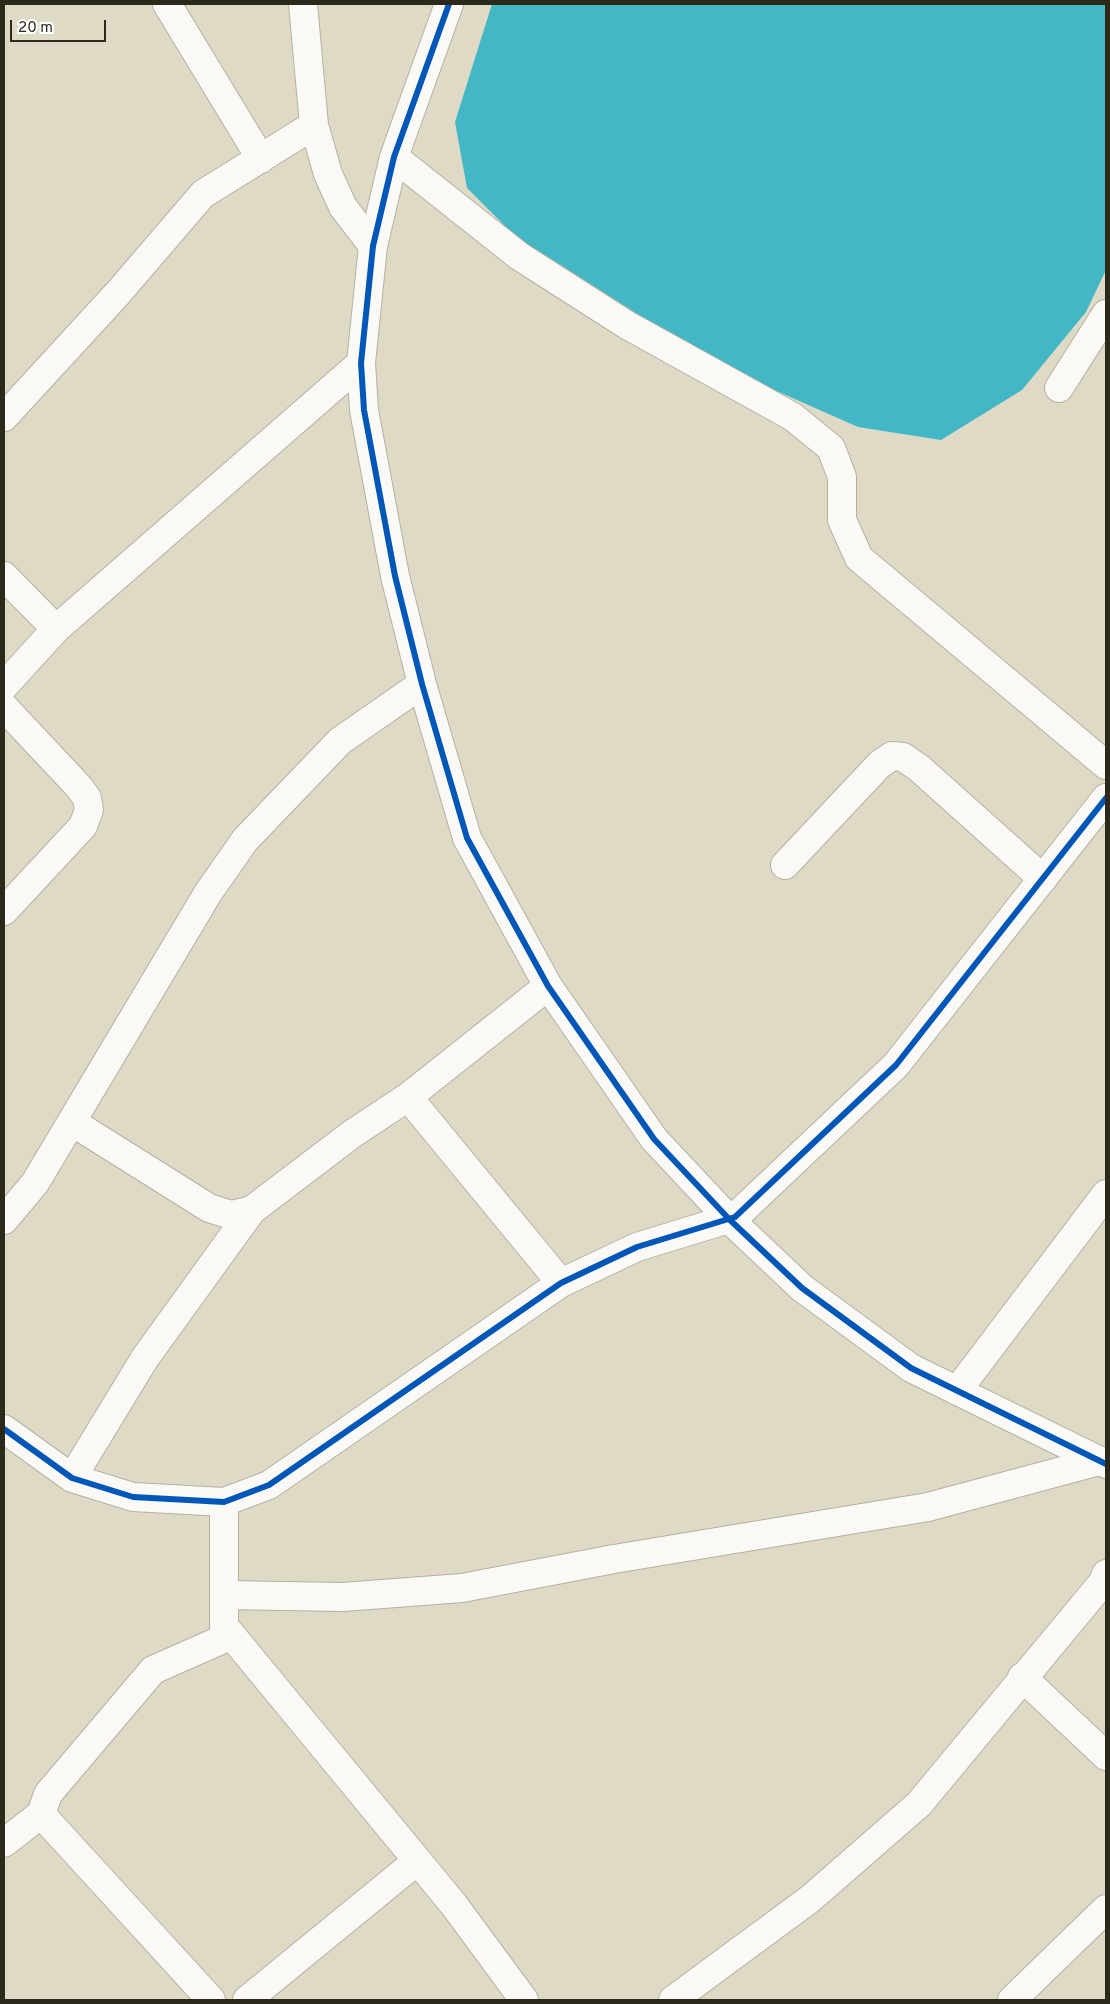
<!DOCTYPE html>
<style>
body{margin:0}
#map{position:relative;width:1110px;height:2004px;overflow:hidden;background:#dfdac5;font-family:Overpass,sans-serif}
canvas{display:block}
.frame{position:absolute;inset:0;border:5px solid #2c291a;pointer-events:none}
.scale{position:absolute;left:10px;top:20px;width:96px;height:22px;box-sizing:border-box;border:2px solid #2c291a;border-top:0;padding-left:6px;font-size:15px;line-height:18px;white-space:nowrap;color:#2c291a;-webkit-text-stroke:4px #fff;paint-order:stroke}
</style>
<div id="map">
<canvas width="1110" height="2004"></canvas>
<div class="frame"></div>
<div class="scale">20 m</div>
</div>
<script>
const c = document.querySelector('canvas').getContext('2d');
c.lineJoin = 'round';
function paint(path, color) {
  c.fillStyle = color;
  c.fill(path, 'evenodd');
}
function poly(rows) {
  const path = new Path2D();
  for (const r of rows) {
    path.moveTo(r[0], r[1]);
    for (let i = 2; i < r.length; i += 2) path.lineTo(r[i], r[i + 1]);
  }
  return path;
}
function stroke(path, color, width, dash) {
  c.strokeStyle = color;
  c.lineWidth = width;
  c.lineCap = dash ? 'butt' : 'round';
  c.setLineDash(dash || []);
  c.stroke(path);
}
const water = poly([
 [492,4,1106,4,1106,270,1086,312,1022,390,941,440,858,427,718,365,544,265,467,188,455,122]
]);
const minor = poly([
 [167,4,261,159],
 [303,4,314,125,328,174,343,207,373,246],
 [449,4,394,157,373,246,361,363,364,410,395,576,422,684,467,838,548,986,654,1139,729,1219,802,1288,911,1368,1106,1464],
 [394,157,519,256,627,325,793,417,831,448,842,477,842,520,859,558,1106,765],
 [1059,388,1106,314],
 [4,417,118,293,203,194,314,125],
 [4,576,56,629],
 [4,686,56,629,361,363],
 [4,707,79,787,87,798,89,810,83,826,4,911],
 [785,865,880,764,892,756,903,757,919,768,1043,879],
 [408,1097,561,1283],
 [72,1122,209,1208,231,1215,252,1210,352,1134,408,1097,548,986],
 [4,1220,35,1183,208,893,245,840,340,741,422,684],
 [957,1391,1106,1194],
 [4,1429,72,1478,133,1497,224,1502,269,1485,561,1283,637,1247,735,1217,896,1065,1106,798],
 [72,1478,145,1358,252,1210],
 [224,1502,224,1626,454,1905,524,2000],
 [224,1595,343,1597,462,1588,614,1559,928,1507,1099,1461],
 [1022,1677,1106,1756],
 [41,1814,211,2000],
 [4,1843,41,1814,48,1794,153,1670,230,1636],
 [247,2000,417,1861],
 [673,2000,810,1899,919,1804,1103,1582,1106,1574],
 [1012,2000,1106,1909]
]);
const cycleway = poly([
 [449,4,394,157,373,246,361,363,364,410,395,576,422,684,467,838,548,986,654,1139,729,1219,802,1288,911,1368,1106,1464],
 [4,1429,72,1478,133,1497,224,1502,269,1485,561,1283,637,1247,735,1217,896,1065,1106,798]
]);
paint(water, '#43b7c6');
stroke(minor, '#b5b1a1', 30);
stroke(minor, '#faf9f6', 28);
stroke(cycleway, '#0057b8', 6);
</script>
